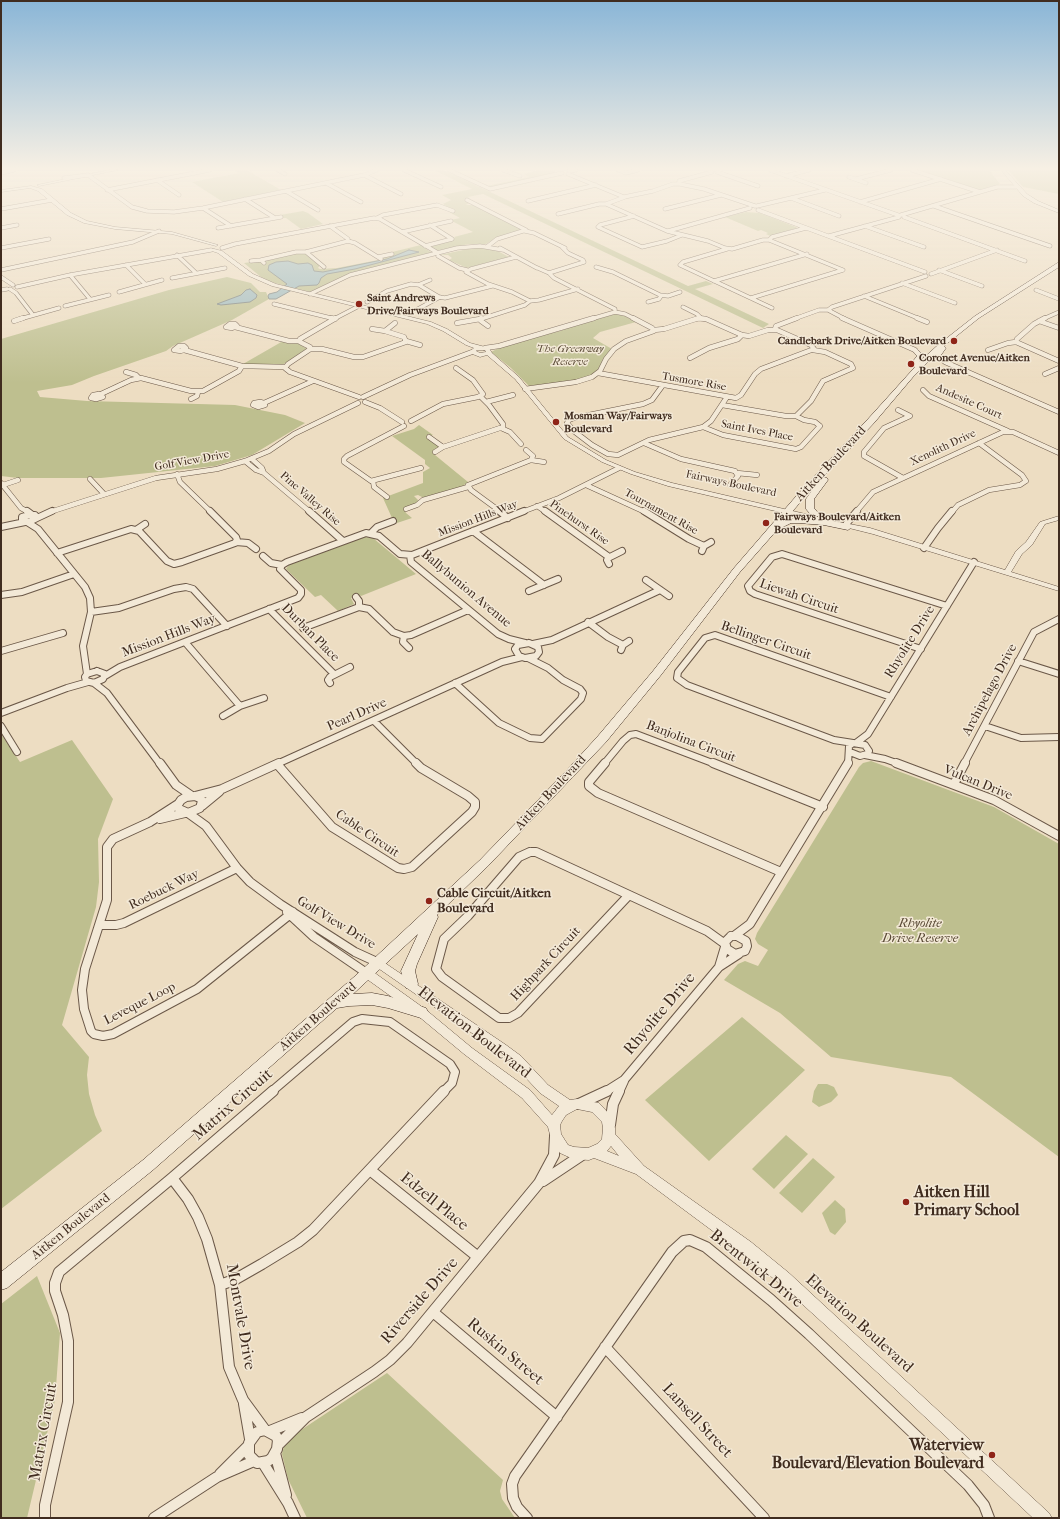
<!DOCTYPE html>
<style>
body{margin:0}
#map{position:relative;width:1060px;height:1519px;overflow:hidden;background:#edddc2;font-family:"IM FELL French Canon",serif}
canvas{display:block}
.frame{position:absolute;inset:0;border:2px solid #402c1f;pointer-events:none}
</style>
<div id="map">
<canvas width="1060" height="1519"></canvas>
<div class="frame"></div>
</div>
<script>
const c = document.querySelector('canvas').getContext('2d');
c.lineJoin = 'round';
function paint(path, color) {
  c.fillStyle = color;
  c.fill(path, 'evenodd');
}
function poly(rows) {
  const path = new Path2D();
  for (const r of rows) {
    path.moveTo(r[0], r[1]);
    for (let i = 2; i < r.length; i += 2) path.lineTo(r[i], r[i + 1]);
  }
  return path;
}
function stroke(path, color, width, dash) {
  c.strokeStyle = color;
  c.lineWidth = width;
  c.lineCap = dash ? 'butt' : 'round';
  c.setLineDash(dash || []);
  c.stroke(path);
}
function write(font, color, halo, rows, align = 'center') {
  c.font = font + ' "IM FELL French Canon",serif';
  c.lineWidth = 3;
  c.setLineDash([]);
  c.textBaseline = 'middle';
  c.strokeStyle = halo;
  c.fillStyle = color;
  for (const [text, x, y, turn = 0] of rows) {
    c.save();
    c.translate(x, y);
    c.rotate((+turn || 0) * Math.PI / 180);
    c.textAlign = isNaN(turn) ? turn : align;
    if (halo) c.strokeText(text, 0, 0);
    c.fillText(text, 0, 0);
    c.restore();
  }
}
const green = poly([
 [234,170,247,170,281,190,223,202,192,182,239,173],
 [434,170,444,170,688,286,706,281,713,284,695,289,769,324,763,328,483,194,468,197,470,199,466,200,470,203,466,205,473,205,524,230,494,239,486,244,469,244,437,251,430,246,453,239,455,238,454,237,473,232,450,220,460,218,449,212,454,211,443,204,451,200,442,195,472,189],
 [538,170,554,170,557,173,494,188,487,186,529,177,524,174],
 [915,170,989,170,1000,184,979,190],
 [1008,170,1059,170,1059,194,1023,187],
 [303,211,308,213,323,224,301,229,286,218,283,218,280,215],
 [746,212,760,213,796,227,797,228,770,236,766,234,768,233,761,230,758,231,725,217],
 [421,245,432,253,349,274,310,292,271,282,261,277,244,263,258,261,263,264,266,263,264,260,297,253,304,253,318,263,320,265,318,268,320,269,337,268,383,259,383,257,394,254,392,252],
 [477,247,492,248,509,257,467,268,449,260,452,258,448,255,440,255],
 [227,277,251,283,260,292,266,292,269,299,232,320,173,346,166,351,94,376,72,385,37,391,40,397,87,401,235,405,285,415,305,423,252,455,215,466,101,478,18,478,1,476,1,339,169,290],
 [615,314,621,314,636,322,600,332,593,338,612,349,603,359,599,370,590,376,578,380,529,386,511,368,491,352,501,347,547,334,560,331,573,326],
 [283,341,296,342,307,349,282,365,243,364],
 [419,425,433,435,427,437,439,447,434,451,435,455,468,482,463,486,431,497,424,498,418,495,414,496,418,500,417,503,404,508,406,513,412,518,397,523,392,518,383,498,423,483,423,472,430,468,425,464,425,460,392,436,414,429],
 [365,537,373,538,416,574,361,596,359,595,351,598,354,604,338,611,321,595,315,597,286,569,289,565],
 [1,734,20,762,72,740,113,799,98,839,99,882,96,907,62,1025,89,1057,87,1075,89,1094,95,1115,102,1131,1,1209],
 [871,761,994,807,1059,844,1059,1157,951,1077,831,1057,780,1013,724,980,738,964,745,961,758,966,768,950,758,944,755,939,757,933,859,767,863,763],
 [742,1017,805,1070,709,1161,645,1100],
 [818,1084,827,1084,834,1087,838,1095,831,1102,819,1107,812,1102,814,1091],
 [786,1135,808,1154,774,1189,752,1169],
 [813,1158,835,1177,802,1213,779,1193],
 [835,1200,845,1209,846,1222,835,1235,830,1232,822,1213],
 [37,1276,60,1333,55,1400,27,1518,1,1518,1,1304],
 [387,1373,503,1480,500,1491,502,1499,515,1518,307,1518,288,1479,282,1454,284,1446,298,1432]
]);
const water = poly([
 [409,250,419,252,355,269,327,274,321,278,319,283,317,285,299,286,276,299,269,299,268,296,269,294,277,292,287,284,268,270,269,265,276,262,288,261,298,264,308,263,312,265,314,271,323,272,387,259,409,250],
 [250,289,257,295,256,298,250,302,221,305,217,304,241,295,246,290,250,289]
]);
const minorFar4 = poly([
 [278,170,285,174],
 [404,170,441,187],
 [449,170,490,189,562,173],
 [503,170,520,176],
 [618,170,626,173,638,170],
 [770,170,898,215],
 [912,170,980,192],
 [569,171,576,170],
 [717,172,758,186],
 [1,173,14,170],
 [568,174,624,197,653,191,673,184,680,184,704,189,755,206],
 [364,175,401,194],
 [786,176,809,170],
 [849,177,866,183],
 [64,178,88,175,132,207,147,211,174,212,203,208,364,175,377,170],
 [856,179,891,170],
 [157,180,179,195],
 [326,183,361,202],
 [679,184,679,181,712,172],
 [107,190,210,170],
 [286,191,318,210],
 [625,197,606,204,667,231,708,241,725,248,732,249,763,240,769,240,843,270,751,298],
 [791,198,839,216],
 [245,199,275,218],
 [467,200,526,230,497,239,488,246],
 [528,201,596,185],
 [860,202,941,179],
 [757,206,825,190],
 [934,206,1050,246],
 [203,208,231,226],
 [1,209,52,200],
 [665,209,721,195],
 [758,210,925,272],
 [558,214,599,204,606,204],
 [901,215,997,187,1016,187],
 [634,216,600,225,598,227,642,247,667,241,682,235],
 [904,217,1025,261],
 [377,218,383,215,437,205,453,211],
 [430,225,452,239],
 [865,226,924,247],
 [1,228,17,225],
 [218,228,281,217],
 [525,231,534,233,565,248],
 [668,231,750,208],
 [402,232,451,221],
 [829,236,899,217],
 [769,240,772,237,806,228],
 [348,241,355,243,381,259],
 [425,246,452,239],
 [1,248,49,239],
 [222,248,235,244,374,218,380,219,438,253],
 [500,248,537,268],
 [727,249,683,262,680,265,772,308],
 [306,252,324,267],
 [177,255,196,273],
 [438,256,459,268,467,270],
 [378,257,392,254],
 [516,257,471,269,466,272,488,284,512,292,530,301,539,300,578,289],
 [251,261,261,260],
 [264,263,261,260,296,252,306,252,348,241,348,239,330,226],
 [126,265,145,284],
 [533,266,549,273,554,278,615,309,615,312,591,319],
 [596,267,613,272,660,295,668,296,680,292],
 [1,270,133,242,159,231],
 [939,270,982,286],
 [549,273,584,262,583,260,568,253,562,247],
 [931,274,997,250],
 [70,275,90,299],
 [1,277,13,285],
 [172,278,225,268],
 [714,281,807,254],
 [902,283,955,303],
 [418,285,430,280],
 [17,287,70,275,211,250],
 [10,289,16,293,33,315],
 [1,290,7,289],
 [1036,290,1059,299],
 [119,292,162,280],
 [310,294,350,275,457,248,480,246,503,250],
 [864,296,920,319],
 [367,302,387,291,411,284,419,285,439,297,445,298,492,286],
 [648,302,659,299,661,296],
 [274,304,335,319],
 [65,306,109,295],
 [683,307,697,314,701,318],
 [416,310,440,297],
 [615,312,625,314,635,319],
 [20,319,59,308],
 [334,319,359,306],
 [481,319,525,305,530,301],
 [696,319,706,319],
 [794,319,819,310,828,310],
 [845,319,828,310,832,307,926,276],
 [1043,319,1059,312]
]);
const minorFar3 = poly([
 [331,318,335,319],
 [336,318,300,339,300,342,310,347,309,350,288,364,285,368,290,372,359,397],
 [481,318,481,321,488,326],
 [842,318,915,350],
 [917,318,927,322],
 [14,321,23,318],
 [1039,321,1059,328],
 [457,323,480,319],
 [230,324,235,324,237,326,232,328,226,327,230,324],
 [235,327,289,341,300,341],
 [372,329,385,331],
 [775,329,776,326,797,318],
 [654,330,664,329,699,318],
 [406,341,420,345],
 [1016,342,1017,339,1034,324,1045,318],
 [1016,342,1059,361],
 [179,346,184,346,186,348,181,351,174,350,179,346],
 [485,348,499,346,594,318],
 [310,349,322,349,354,357,363,357,406,342,404,337,385,331,395,323],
 [184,350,242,366,285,367],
 [988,350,1008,343,1016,342],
 [690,358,709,348,738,339,742,335],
 [945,362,1059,412],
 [126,372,136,375,139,378],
 [598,373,736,398,741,395,755,374,761,369,814,349,811,345,777,330,768,330,749,336,742,335,706,319,699,318],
 [1045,374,1059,368],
 [663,385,652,400,643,404,574,418,569,420,567,423,575,432,592,445,608,454,618,455,649,440,703,427,711,421,727,397],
 [525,389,576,382,592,377,600,371,606,359,614,349,626,341,654,331,652,328,633,318],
 [923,390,929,396,1008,431],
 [99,394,103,397,96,399,91,398,93,395,99,394],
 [101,394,131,380,141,378,191,391,203,391,239,371,242,366],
 [363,397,410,375,472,352],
 [191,399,197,396,198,392],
 [260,402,264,403,265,405,258,407,253,405,254,403,260,402],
 [365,402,380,408,402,422],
 [486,402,513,395],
 [264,403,313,381],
 [722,405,786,416,796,416,811,401,823,381,853,368,851,364,825,352,813,350],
 [898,410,910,416,884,428,864,452,864,456,903,478],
 [411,421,443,404,478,397,483,394,473,380,456,368],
 [404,426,347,456,344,459,344,462,371,481,421,468],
 [703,427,723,435,796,449,801,447,820,426,815,422,804,420,796,416],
 [501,428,510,432,521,444],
 [429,437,443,447],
 [644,443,681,459,735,471,738,476,730,485],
 [435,452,443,447,503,427,503,424,489,405,480,396],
 [252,459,262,468,264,473],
 [531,460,544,462],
 [245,461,256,470,264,473,310,512],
 [737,473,757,475],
 [177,474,180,482,211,512],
 [90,479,104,494],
 [373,481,374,487,387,497],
 [1,483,21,508,28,512],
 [3,485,18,480],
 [586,485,645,512],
 [537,506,546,512],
 [406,509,417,505,423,500,468,487],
 [50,512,156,478,217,469,245,461,269,451,294,434,358,403],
 [501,512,471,490,468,485,531,460,533,456,526,450],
 [522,512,559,498,619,468],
 [856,512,873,492,1003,432,1013,432,1059,453],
 [952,512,958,505,989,490,1020,485,1026,481,1022,475,979,443]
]);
const minorFar2 = poly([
 [27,511,31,514],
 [309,511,343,541],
 [499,511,508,518],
 [545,511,609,557],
 [644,511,689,539,704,546],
 [29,515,35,515,37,518,29,522,22,520,22,517,29,515],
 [37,518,52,511],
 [27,522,38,529,85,587,90,598,91,612,83,646,87,674],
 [847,523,857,511],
 [1,527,25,522],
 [136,530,145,524],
 [473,531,544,585],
 [371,533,377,527,393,521],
 [236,542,248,543,256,549],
 [924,548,938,528,952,511],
 [702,551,704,546,711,542],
 [57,553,131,529,139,531,167,561,174,564,182,562,235,543,237,540,236,537,210,511],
 [410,555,411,562,498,634,509,639,525,643],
 [263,556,271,563,282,565],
 [609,564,607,560,608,558,622,551],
 [646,580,669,596],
 [529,591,558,579],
 [1,595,22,592,74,574],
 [359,607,369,609,393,632,404,636,411,635,468,610],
 [269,609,334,674],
 [91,612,119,608,174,589,186,587,193,589,227,626],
 [588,622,608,637,623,645],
 [303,628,359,607,359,601,356,597],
 [404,636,403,642,409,648],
 [185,642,240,706,223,716],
 [529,643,538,647,539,652,536,656,525,658,519,656,515,649,518,645,529,643],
 [533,644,552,640,660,590],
 [921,649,755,594,750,591,748,586,772,557,782,554,947,606],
 [621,650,623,645,629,641],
 [1,651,63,633],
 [1018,661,1059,674],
 [97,671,105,674,103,679,94,683,86,681,85,677,87,674,97,671],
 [105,676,120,667,298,598,301,594,301,590,280,569,282,565,287,562,366,533,379,536,400,554,412,555,524,511],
 [94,683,107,693,160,764],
 [330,683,328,680,330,677,350,667],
 [455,683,499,723,530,738,542,739,581,699,583,693,580,689,563,680,548,668,528,658],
 [240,706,264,698],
 [1,713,67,688,88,682],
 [374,721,417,764],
 [1,726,17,752],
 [985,726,1021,738,1059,737],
 [853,743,834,740,687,685,677,678,678,672,705,638,715,635,891,697],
 [856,743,868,734,974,562],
 [865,755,885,759,899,764],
 [277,764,502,662,522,657],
 [604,764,623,741,630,735,636,734,715,764],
 [848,764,849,746,853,743,865,745,869,751,867,754,860,756,850,752],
 [964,764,1034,632,1059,619]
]);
const minorFar1 = poly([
 [160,763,176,785,192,796],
 [605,763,589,782,589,786,598,793,781,872],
 [713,763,823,807],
 [896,763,994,800,1059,836],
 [277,764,332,827,398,868,404,869,412,867,472,812,475,807,475,802,468,796,421,768,416,763],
 [954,784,965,763],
 [195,796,222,789,279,763],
 [195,796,200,798,202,801,200,808,188,813,179,809,177,806,181,800,186,797,195,796],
 [178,804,150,822,113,839,107,847,107,900,85,969,82,990,84,1009,91,1031,94,1034,103,1036,113,1034,197,989,293,912],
 [202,806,219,792],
 [188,813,206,826,237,868,250,882,280,904,355,952,379,963],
 [160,819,185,813],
 [530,852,536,852,629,895,518,1013,509,1018,499,1018,442,977,436,969,444,939,468,916,519,857,530,852],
 [629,895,707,931,725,944],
 [287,912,314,937,368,974],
 [100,925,116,925,124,923,237,868],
 [731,936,737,936,746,941,747,946,745,951,735,954,727,949,725,942,731,936],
 [734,936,750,924,848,763],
 [719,967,725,947],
 [271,1092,353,1022,362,1019,390,1022,450,1064,455,1072,452,1083,443,1092],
 [605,1092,624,1080,719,967,739,954],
 [619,1092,624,1081]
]);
const minor = poly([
 [579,1104,607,1091],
 [610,1125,613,1104,619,1091],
 [370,1170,478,1257],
 [172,1178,188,1199,198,1217,207,1239,220,1285,229,1367,243,1400,265,1430],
 [543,1181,582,1155],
 [220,1285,234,1280,262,1264,298,1242,313,1230,444,1091],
 [433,1312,557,1417],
 [605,1347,764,1518],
 [244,1404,250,1439],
 [265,1430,276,1436,278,1440,277,1449,272,1458,268,1461,257,1463,249,1455,249,1443,257,1432,265,1430],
 [270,1431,302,1418],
 [278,1445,306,1417,374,1372,390,1360,407,1343,539,1183,554,1155,555,1136],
 [275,1453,286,1495],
 [263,1463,288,1503,295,1518],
 [220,1474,248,1446],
 [45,1518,45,1505,68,1402,68,1341,63,1315,55,1291,55,1283,59,1272,172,1178,273,1091],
 [154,1518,217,1477,254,1461],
 [527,1518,517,1507,513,1498,512,1484,515,1476,672,1252,684,1241,690,1240,706,1247,771,1300,809,1334,968,1485,984,1505,989,1518]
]);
const tertiary = poly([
 [109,170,118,170,39,186,37,185,109,170],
 [1001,170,1005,170,1027,194,1038,201,1059,210,1059,213,1034,203,1023,196,1001,170],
 [31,186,42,189,71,213,87,221,115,227,172,232,218,245,216,246,172,234,115,229,84,223,67,215,38,191,30,188,1,192,1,190,31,186],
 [214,249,222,251,253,274,276,284,431,322,447,329,470,343,489,348,492,353,519,377,568,437,606,460,635,472,672,483,827,519,831,521,827,523,668,486,631,474,602,462,564,439,515,379,487,355,480,357,470,353,469,352,474,348,466,345,443,331,427,324,272,286,249,276,218,253,212,251,212,249,214,249],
 [477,350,485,350,486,352,480,353,476,351,477,350],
 [1059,516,1059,520,1045,524,1032,545,1022,554,1011,572,1059,587,1059,591,873,534,837,525,835,524,839,522,870,528,1005,570,1016,551,1026,542,1040,522,1059,516],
 [379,959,506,1045,521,1056,548,1085,570,1100,577,1099,599,1103,611,1116,615,1128,615,1134,644,1166,751,1242,789,1273,1049,1513,1052,1518,1033,1518,878,1373,779,1283,741,1252,636,1174,594,1158,589,1160,573,1159,560,1153,552,1142,548,1127,522,1098,464,1054,417,1015,364,977,363,974,364,971,368,970,372,971,425,1009,472,1048,530,1090,552,1115,559,1106,540,1093,513,1064,498,1051,375,966,374,963,375,960,379,959],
 [577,1109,592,1112,602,1122,603,1128,602,1139,597,1144,588,1148,574,1147,568,1145,561,1134,560,1125,562,1121,566,1115,577,1109],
 [611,1146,619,1156,607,1151,611,1146]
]);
const secondary = poly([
 [1059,262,1059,267,979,318,944,346,946,348,941,355,947,361,947,363,943,363,934,356,913,377,874,423,822,478,827,478,828,480,814,499,814,508,819,514,818,516,812,516,806,509,806,499,817,483,804,498,785,520,799,517,824,519,851,525,852,527,848,530,824,525,799,523,791,523,777,530,740,572,661,675,606,742,488,866,437,915,438,917,417,964,415,971,418,984,416,988,411,989,406,988,401,971,418,934,353,994,372,993,388,996,426,1008,428,1012,426,1016,421,1018,388,1008,372,1005,349,1006,337,1008,153,1170,7,1288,1,1290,1,1272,143,1160,354,977,480,860,568,769,598,736,653,671,734,568,798,494,868,419,915,367,910,365,917,356,912,350,913,349,917,349,924,356,919,362,938,345,975,316,1059,262]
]);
const markers = [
 [359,304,4,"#8f2418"],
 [954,341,4,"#8f2418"],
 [911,364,4,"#8f2418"],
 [556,422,4,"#8f2418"],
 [766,523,4,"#8f2418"],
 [429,901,4,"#8f2418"],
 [906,1202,4,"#8f2418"],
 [992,1455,4,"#8f2418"]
];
const farPoinames = [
 ["Saint Andrews",367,298],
 ["Drive/Fairways Boulevard",367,311],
 ["Candlebark Drive/Aitken Boulevard",946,341,"right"],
 ["Coronet Avenue/Aitken",919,358],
 ["Boulevard",919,371],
 ["Mosman Way/Fairways",564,416],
 ["Boulevard",564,429],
 ["Fairways Boulevard/Aitken",774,517],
 ["Boulevard",774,530]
];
const farParknames = [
 ["The Greenway",570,349],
 ["Reserve",570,362]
];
const farStreetnames = [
 ["Tusmore Rise",694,382,10],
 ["Andesite Court",969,402,24],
 ["Saint Ives Place",757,431,11],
 ["Xenolith Drive",943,448,-25],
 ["Golf View Drive",192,461,-10],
 ["Fairways Boulevard",731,484,12],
 ["Pine Valley Rise",310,499,41],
 ["Tournament Rise",661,512,29],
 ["Mission Hills Way",478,519,-21],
 ["Pinehurst Rise",579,523,35]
];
const streetNames = [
 ["Aitken Boulevard",831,464,-47],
 ["Ballybunion Avenue",466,589,40],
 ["Liewah Circuit",799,597,19],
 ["Durban Place",310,633,45],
 ["Mission Hills Way",169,636,-21],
 ["Bellinger Circuit",766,641,19],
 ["Rhyolite Drive",910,642,-58],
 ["Archipelago Drive",990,690,-62],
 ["Pearl Drive",357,715,-24],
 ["Banjolina Circuit",691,742,21],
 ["Vulcan Drive",978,783,22],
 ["Aitken Boulevard",551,793,-47],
 ["Cable Circuit",367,834,34],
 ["Roebuck Way",164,890,-26],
 ["Golf View Drive",336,923,31],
 ["Highpark Circuit",546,964,-47],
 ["Leveque Loop",140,1004,-27],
 ["Aitken Boulevard",318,1017,-41],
 ["Aitken Boulevard",71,1227,-39]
];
const poiNames = [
 ["Cable Circuit/Aitken",437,894],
 ["Boulevard",437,909]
];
const parkNames = [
 ["Rhyolite",920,924],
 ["Drive Reserve",920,939]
];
const nearStreetnames = [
 ["Rhyolite Drive",660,1014,-50],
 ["Elevation Boulevard",474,1033,38],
 ["Matrix Circuit",233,1105,-41],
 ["Edzell Place",434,1202,39],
 ["Brentwick Drive",756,1269,39],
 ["Riverside Drive",420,1301,-49],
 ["Montvale Drive",240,1317,80],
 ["Elevation Boulevard",859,1324,42],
 ["Ruskin Street",505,1352,40],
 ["Lansell Street",697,1421,47],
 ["Matrix Circuit",44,1432,-80]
];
const nearPoinames = [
 ["Aitken Hill",914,1193],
 ["Primary School",914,1211],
 ["Waterview",984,1446,"right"],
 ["Boulevard/Elevation Boulevard",984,1464,"right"]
];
paint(green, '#bebf8f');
paint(water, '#9db9bd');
stroke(water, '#78817e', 1);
stroke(minorFar4, '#6b5848', 4.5);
stroke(minorFar3, '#6b5848', 5.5);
stroke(minorFar2, '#6b5848', 8);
stroke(minorFar1, '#6b5848', 10);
stroke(minor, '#6b5848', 12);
stroke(tertiary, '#6b5848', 1);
stroke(secondary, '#402c1f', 1);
stroke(minorFar4, '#f3e9d7', 3.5);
stroke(minorFar3, '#f3e9d7', 4.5);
stroke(minorFar2, '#f3e9d7', 6);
stroke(minorFar1, '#f3e9d7', 8);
stroke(minor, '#f3e9d7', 10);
paint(tertiary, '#f3e9d7');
paint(secondary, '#f3e9d7');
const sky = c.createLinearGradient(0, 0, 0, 383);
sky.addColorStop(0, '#8ab6d7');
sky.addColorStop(0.44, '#f7f0e4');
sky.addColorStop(1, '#f7f0e400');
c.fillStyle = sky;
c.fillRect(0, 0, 1060, 383);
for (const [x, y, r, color] of markers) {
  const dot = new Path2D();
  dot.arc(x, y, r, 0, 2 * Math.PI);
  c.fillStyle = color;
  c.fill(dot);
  stroke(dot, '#f3e9d7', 1.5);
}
write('bold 11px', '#402c1f', '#f3e9d7', farPoinames, 'left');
write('italic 11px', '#594935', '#f3e9d7', farParknames);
write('11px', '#402c1f', '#f3e9d7', farStreetnames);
write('13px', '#402c1f', '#f3e9d7', streetNames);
write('bold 13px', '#402c1f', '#f3e9d7', poiNames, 'left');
write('italic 13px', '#594935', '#f3e9d7', parkNames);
write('16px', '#402c1f', '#f3e9d7', nearStreetnames);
write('bold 16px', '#402c1f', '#f3e9d7', nearPoinames, 'left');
</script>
